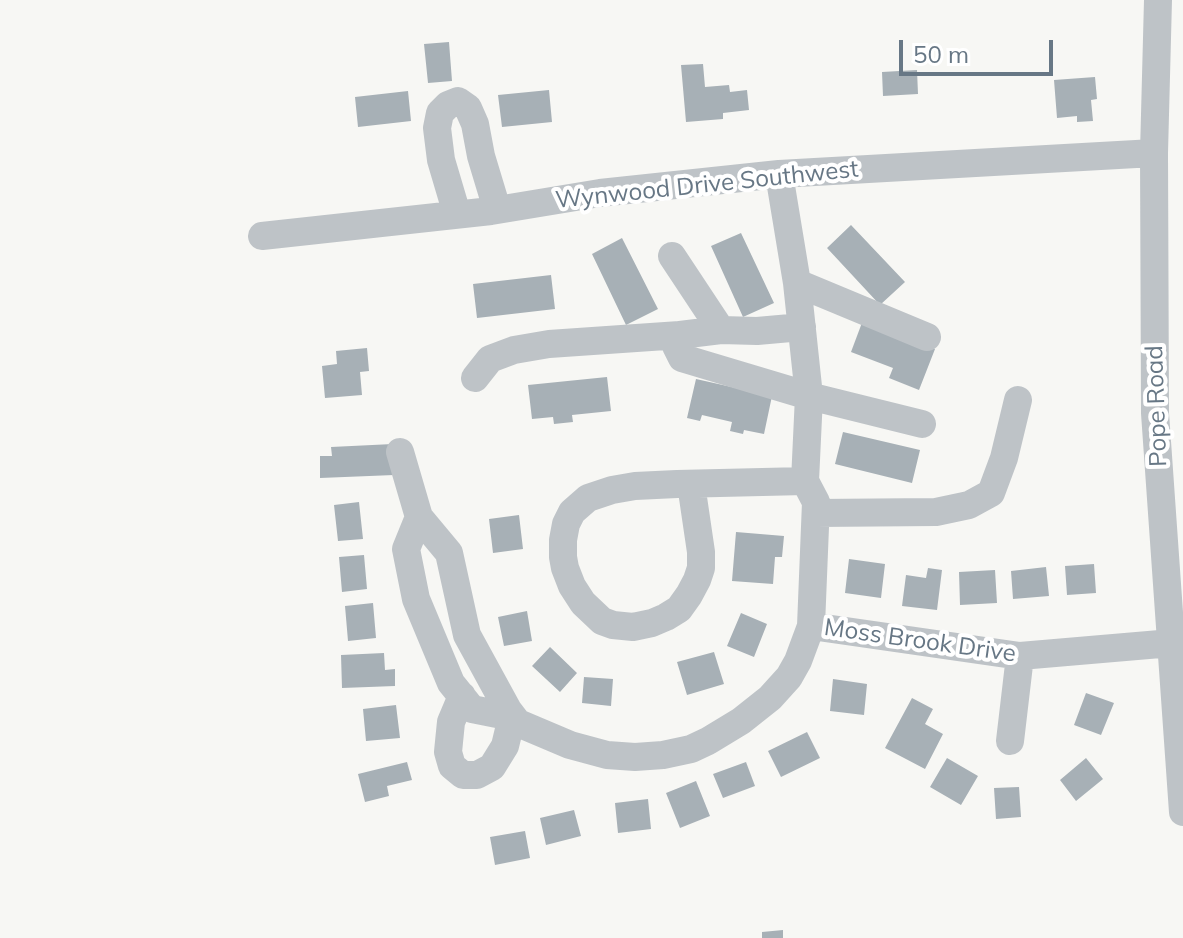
<!DOCTYPE html>
<style>
body{margin:0}
#map{position:relative;width:1183px;height:938px;overflow:hidden;background:#f7f7f4;font-family:Mulish,sans-serif}
canvas{display:block}
.scale{position:absolute;left:899px;top:40px;width:154px;height:36px;box-sizing:border-box;border:4px solid #677785;border-top:0;padding-left:10px;font-size:24px;line-height:28px;white-space:nowrap;color:#677785;-webkit-text-stroke:6px #fff;paint-order:stroke}
</style>
<div id="map">
<canvas width="1183" height="938"></canvas>
<div class="scale">50 m</div>
</div>
<script>
const c = document.querySelector('canvas').getContext('2d');
c.lineJoin = 'round';
function paint(path, color) {
  c.fillStyle = color;
  c.fill(path, 'evenodd');
}
function poly(rows) {
  const path = new Path2D();
  for (const r of rows) {
    path.moveTo(r[0], r[1]);
    for (let i = 2; i < r.length; i += 2) path.lineTo(r[i], r[i + 1]);
  }
  return path;
}
function stroke(path, color, width, dash) {
  c.strokeStyle = color;
  c.lineWidth = width;
  c.lineCap = dash ? 'butt' : 'round';
  c.setLineDash(dash || []);
  c.stroke(path);
}
function write(font, color, halo, rows, align = 'center') {
  c.font = font + ' Mulish,sans-serif';
  c.lineWidth = 8;
  c.setLineDash([]);
  c.textBaseline = 'middle';
  c.strokeStyle = halo;
  c.fillStyle = color;
  for (const [text, x, y, turn = 0] of rows) {
    c.save();
    c.translate(x, y);
    c.rotate((+turn || 0) * Math.PI / 180);
    c.textAlign = isNaN(turn) ? turn : align;
    if (halo) c.strokeText(text, 0, 0);
    c.fillText(text, 0, 0);
    c.restore();
  }
}
const building = poly([
 [449,42,452,81,428,83,424,44],
 [703,64,705,87,729,85,730,92,747,90,749,110,723,113,723,119,686,122,681,65],
 [917,70,918,94,883,96,882,72],
 [1095,77,1097,99,1091,100,1093,121,1077,122,1077,116,1057,118,1054,80],
 [549,90,552,122,502,127,498,95],
 [408,91,411,121,358,127,355,97],
 [851,225,905,282,880,305,827,248],
 [741,233,774,303,743,317,711,246],
 [622,238,658,309,626,325,592,254],
 [551,275,555,309,477,318,473,284],
 [863,320,935,349,919,390,889,378,893,368,851,352],
 [367,348,369,371,360,372,362,395,325,398,322,366,337,364,336,351],
 [607,377,611,411,572,415,573,422,554,424,553,417,532,419,528,385],
 [696,379,772,396,764,434,744,430,743,434,730,431,732,422,702,415,700,421,687,418],
 [843,432,920,450,912,483,835,464],
 [393,444,394,475,320,478,320,456,332,456,331,447],
 [359,502,363,539,338,541,334,505],
 [519,515,523,549,493,553,489,519],
 [736,532,784,536,782,557,775,557,773,584,732,581],
 [364,555,367,589,342,592,339,557],
 [849,559,885,564,881,598,845,593],
 [1094,564,1096,593,1067,595,1065,566],
 [1046,567,1049,596,1013,599,1011,571],
 [928,568,942,570,937,610,902,606,906,575,926,578],
 [995,570,997,603,960,605,959,572],
 [373,603,376,638,348,641,345,606],
 [527,611,532,641,504,646,498,617],
 [741,613,767,624,754,657,727,646],
 [550,647,577,673,560,692,532,666],
 [714,652,724,684,687,695,677,662],
 [384,653,385,670,395,669,395,686,342,688,341,655],
 [584,677,613,679,611,706,582,703],
 [833,679,867,684,864,715,830,711],
 [1086,693,1114,703,1101,735,1074,725],
 [912,698,933,709,925,724,943,734,925,769,885,748],
 [396,705,400,738,366,741,363,709],
 [807,732,820,758,781,777,768,751],
 [947,758,978,776,961,805,930,787],
 [1086,758,1103,779,1076,801,1060,780],
 [407,762,412,780,387,786,389,796,365,802,358,774],
 [746,762,755,786,723,798,713,774],
 [696,781,710,816,680,828,666,793],
 [1019,787,1021,817,996,819,994,788],
 [648,799,651,829,618,833,615,803],
 [574,810,581,836,546,845,540,818],
 [525,831,530,858,495,865,490,837],
 [783,930,783,938,762,938,762,932]
]);
const minor = poly([
 [1158,0,1154,153,1155,413,1183,812],
 [457,214,441,160,437,128,440,113,448,105,458,101,468,108,475,124,481,156,497,209],
 [262,236,491,211,600,193,779,174,1154,153],
 [672,256,721,330],
 [797,283,927,337],
 [680,335,721,330,757,331,802,327],
 [475,378,490,359,514,350,549,344,680,335,676,346,682,358,809,396,922,424],
 [400,452,419,517,449,553,467,635,508,710,518,723,570,745,607,755,635,757,663,755,691,749,708,741,741,721,770,698,789,677,798,661,811,626,816,502,805,481,809,396,797,283,779,174],
 [691,484,701,552,701,568,697,580,689,595,679,609,666,617,652,623,633,627,613,625,602,621,583,603,572,586,565,568,563,557,563,540,566,524,572,512,588,498,612,490,635,486,677,484,805,481],
 [816,513,936,512,969,505,991,493,1004,458,1018,400],
 [419,517,406,549,416,599,451,683,472,709,512,717],
 [811,626,1020,656,1172,643],
 [462,696,451,722,448,752,452,766,463,775,477,775,492,767,505,746,512,717],
 [1010,741,1020,656]
]);
const streetNames = [
 ["Wynwood Drive Southwest",707,185,-6],
 ["Pope Road",1157,406,-92],
 ["Moss Brook Drive",920,641,8]
];
paint(building, '#a7b0b6');
stroke(minor, '#bec3c7', 28);
write('24px', '#677785', '#fff', streetNames);
</script>
